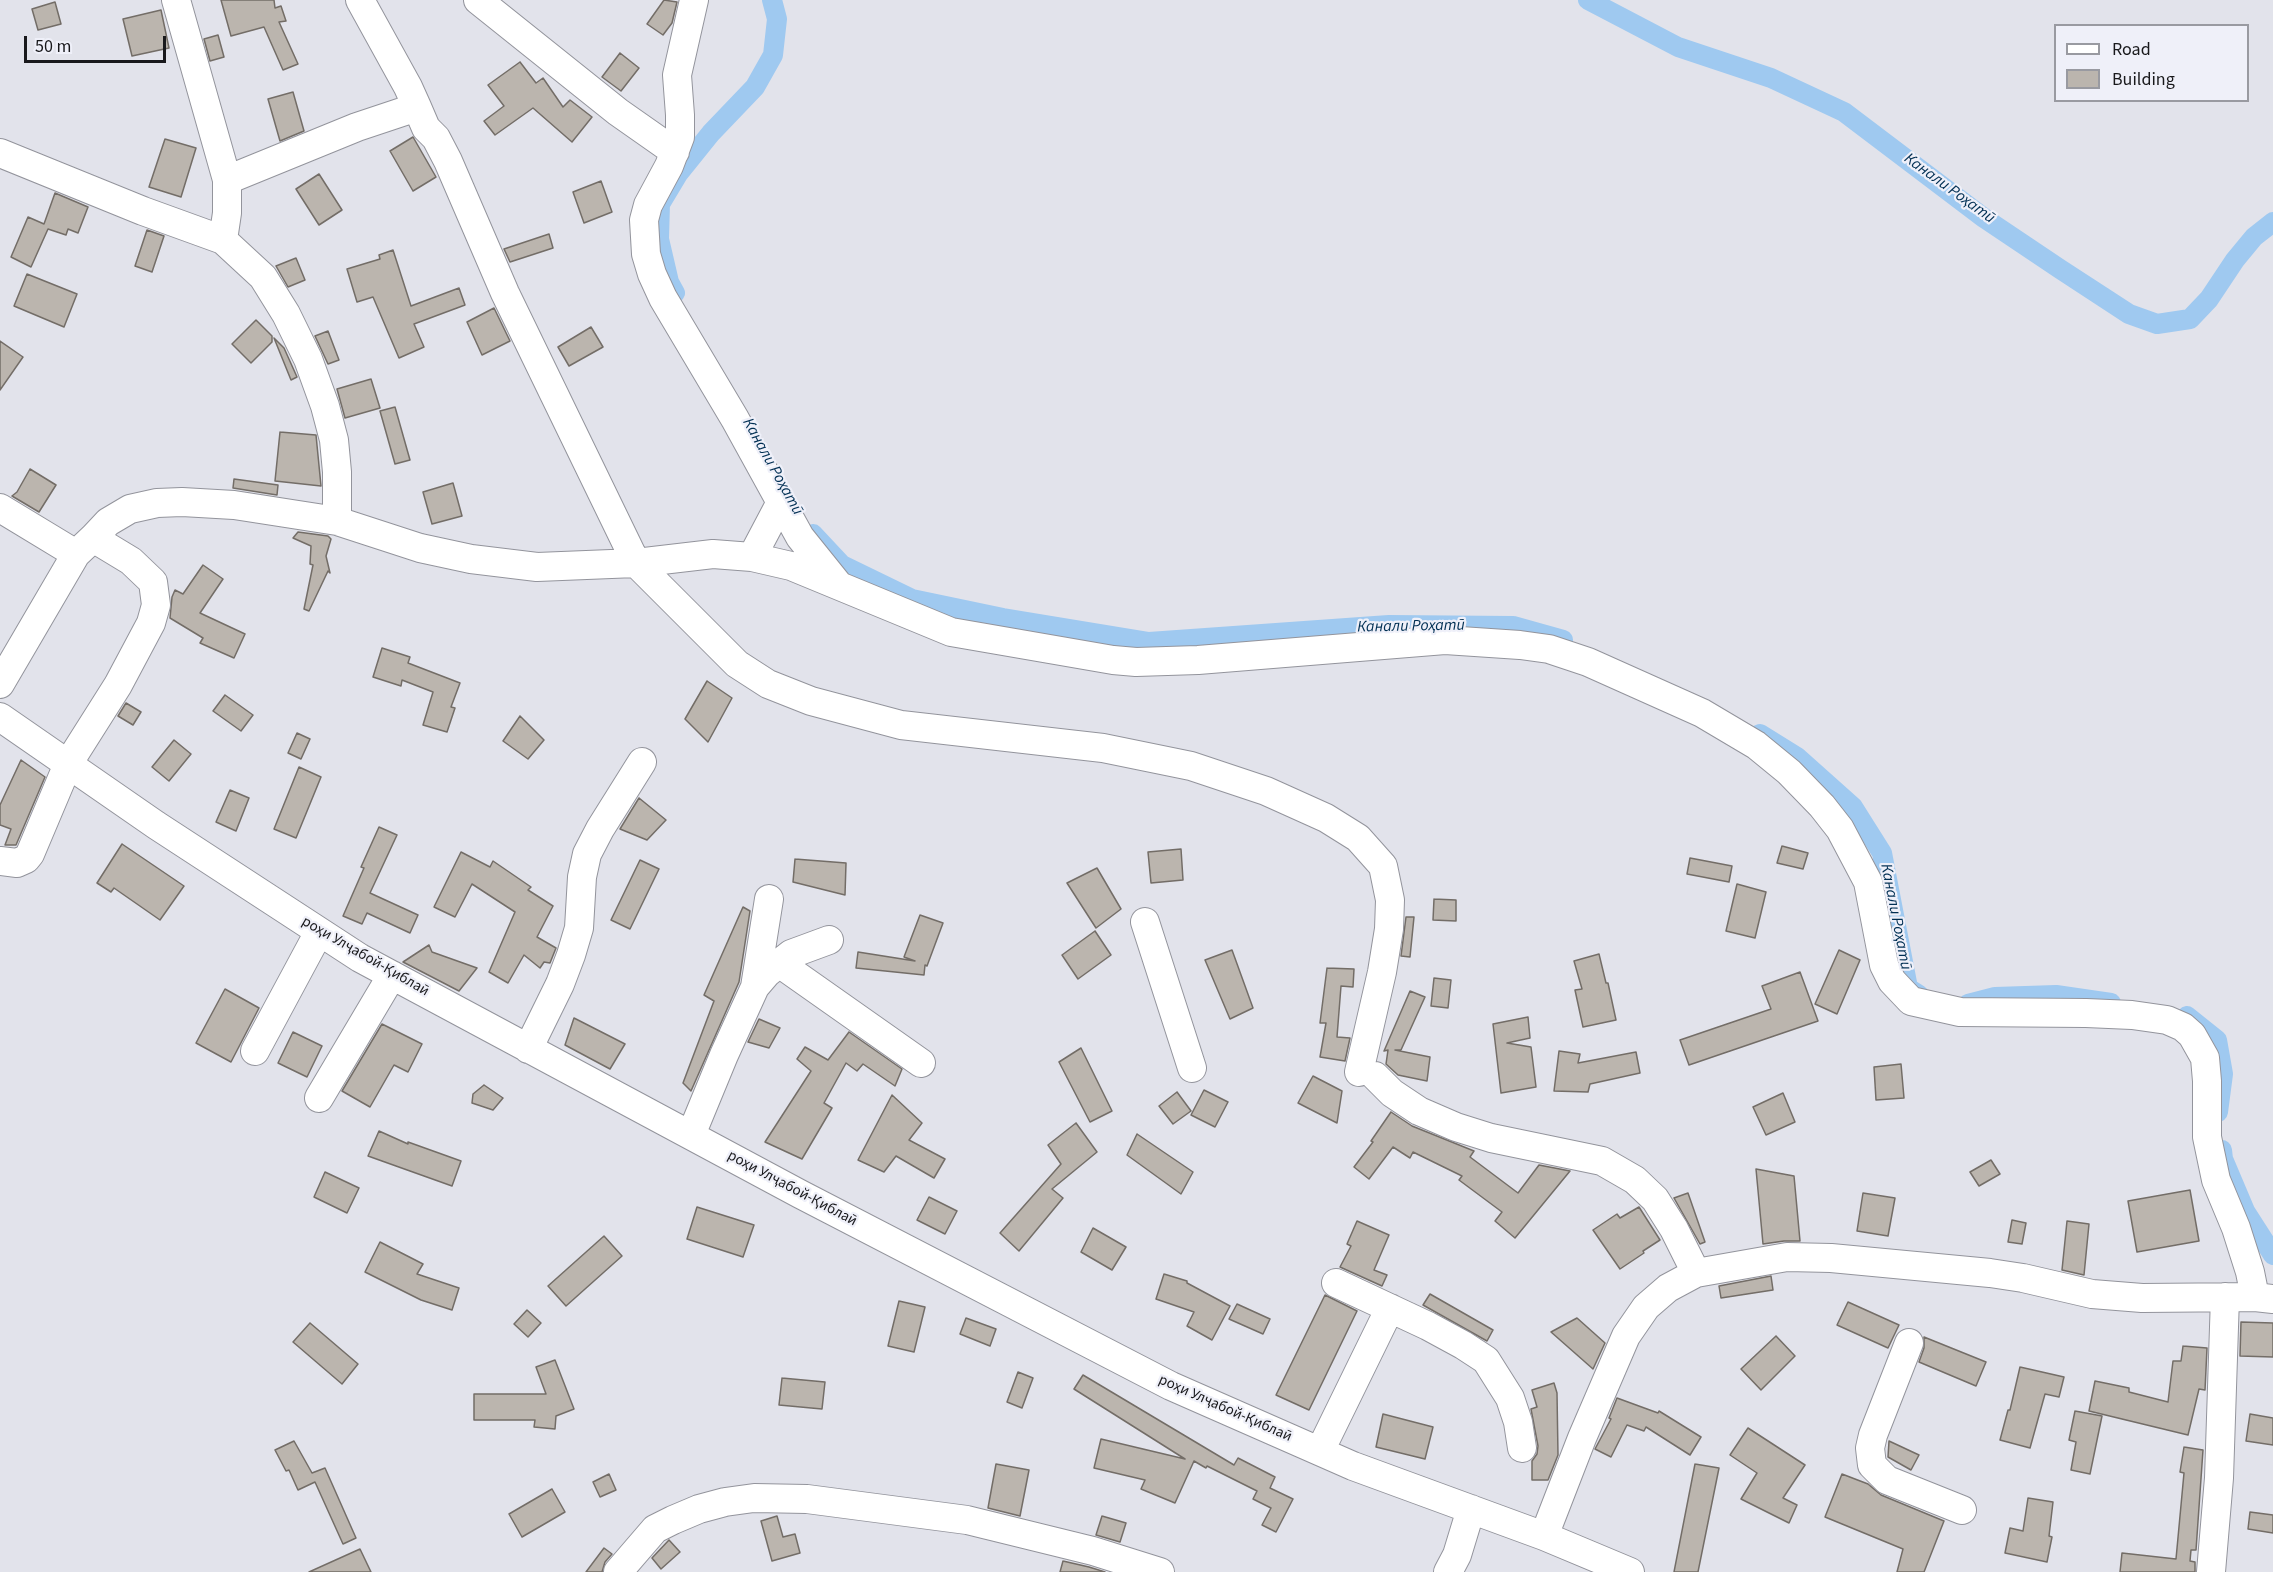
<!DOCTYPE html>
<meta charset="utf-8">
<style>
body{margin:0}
#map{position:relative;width:2273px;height:1572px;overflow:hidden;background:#e2e3eb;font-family:"Source Sans 3",sans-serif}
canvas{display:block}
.legend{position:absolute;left:2054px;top:24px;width:195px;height:78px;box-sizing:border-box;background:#eff0f9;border:2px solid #999aa1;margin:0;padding:8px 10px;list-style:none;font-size:18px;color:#19191c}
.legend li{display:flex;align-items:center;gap:12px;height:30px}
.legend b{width:30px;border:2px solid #999aa1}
.scale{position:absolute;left:24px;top:36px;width:142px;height:27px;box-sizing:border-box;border:3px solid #19191c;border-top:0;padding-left:8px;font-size:18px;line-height:21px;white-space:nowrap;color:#19191c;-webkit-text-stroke:4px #eff0f9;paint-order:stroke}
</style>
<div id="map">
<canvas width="2273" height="1572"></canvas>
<ul class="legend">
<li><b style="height:8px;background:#fff"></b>Road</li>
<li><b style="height:16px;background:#bbb5ae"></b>Building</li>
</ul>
<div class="scale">50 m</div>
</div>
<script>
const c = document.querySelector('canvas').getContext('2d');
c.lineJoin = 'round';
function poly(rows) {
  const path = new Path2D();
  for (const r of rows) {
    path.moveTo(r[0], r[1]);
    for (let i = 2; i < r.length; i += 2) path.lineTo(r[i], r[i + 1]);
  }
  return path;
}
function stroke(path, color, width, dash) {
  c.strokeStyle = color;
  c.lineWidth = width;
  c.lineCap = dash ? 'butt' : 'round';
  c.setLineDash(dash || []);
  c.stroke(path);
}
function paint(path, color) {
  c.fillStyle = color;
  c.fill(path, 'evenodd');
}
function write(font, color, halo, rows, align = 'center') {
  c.font = font + ' "Source Sans 3",sans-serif';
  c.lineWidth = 4.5;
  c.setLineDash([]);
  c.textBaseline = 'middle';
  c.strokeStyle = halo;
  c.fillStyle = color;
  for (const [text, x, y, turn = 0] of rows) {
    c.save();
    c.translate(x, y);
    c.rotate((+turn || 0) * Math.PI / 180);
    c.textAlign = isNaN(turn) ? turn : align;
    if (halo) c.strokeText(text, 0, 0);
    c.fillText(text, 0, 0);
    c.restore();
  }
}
const canal = poly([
 [1588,0,1678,47,1771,78,1844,112,1984,218,2060,269,2129,314,2157,324,2190,319,2209,299,2235,260,2254,237,2273,222],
 [675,293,669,282,659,239,660,204,678,174,711,133,755,87,773,55,777,19,772,0],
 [813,534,842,565,912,599,1003,618,1149,642,1389,625,1513,626,1563,640],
 [1760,734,1797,757,1853,807,1882,853,1908,988,1919,995],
 [1968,1004,1995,997,2056,995,2111,1003],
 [2187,1016,2217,1040,2223,1074,2218,1112],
 [2222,1150,2223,1159,2245,1211,2273,1255]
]);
const building = poly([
 [221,0,274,0,275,8,281,6,286,21,279,22,298,64,283,70,264,27,231,36,221,0],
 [664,0,677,2,672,23,663,35,647,24,664,0],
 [55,2,61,24,38,30,32,9,55,2],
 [161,10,169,48,132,56,123,19,161,10],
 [218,35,224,57,210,61,204,39,218,35],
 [620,53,639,68,621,91,602,77,620,53],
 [520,62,536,83,543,78,563,107,570,100,592,117,572,142,533,108,495,135,484,121,504,106,488,85,520,62],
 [293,92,304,131,280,141,268,99,293,92],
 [413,137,436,177,413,191,390,151,413,137],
 [165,139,196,148,181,197,149,187,165,139],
 [319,174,342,210,319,225,296,189,319,174],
 [601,181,612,212,584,223,573,192,601,181],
 [55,193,88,207,78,233,68,229,66,235,48,229,31,267,11,257,28,217,44,224,55,193],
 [147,230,164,236,152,272,135,266,147,230],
 [549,234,553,248,510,262,504,249,549,234],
 [393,250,411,306,459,288,465,305,414,324,424,347,399,358,373,297,357,302,347,269,380,259,379,255,393,250],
 [296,258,305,280,288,287,276,266,296,258],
 [27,274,77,294,64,327,14,306,27,274],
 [494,308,510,341,482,355,467,322,494,308],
 [256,320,272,336,272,342,251,363,232,344,256,320],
 [591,327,603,347,569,366,558,347,591,327],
 [328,331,339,360,328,364,315,336,328,331],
 [274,338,284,348,297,377,291,380,274,338],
 [0,341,23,357,0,390,0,341],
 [371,379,380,408,345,418,337,389,371,379],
 [395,407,410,460,395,464,380,411,395,407],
 [280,432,316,435,321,486,275,481,280,432],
 [30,469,56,485,39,512,12,496,17,492,30,469],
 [234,479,278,485,277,495,233,488,234,479],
 [453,483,462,516,432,524,423,492,453,483],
 [298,532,328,536,331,539,326,556,330,573,328,571,309,611,304,609,313,565,310,564,311,546,293,538,298,532],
 [203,565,223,579,200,613,245,634,234,658,200,643,203,638,170,618,172,597,175,590,183,594,203,565],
 [382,648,410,657,408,663,460,683,451,707,455,708,447,732,423,725,433,692,402,680,401,686,373,677,382,648],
 [707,681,732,698,708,742,685,719,707,681],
 [225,695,253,715,241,731,213,711,225,695],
 [126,703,141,712,133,725,118,716,126,703],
 [520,716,544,740,528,759,503,741,520,716],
 [297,733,310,739,301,759,288,753,297,733],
 [174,740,191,754,169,781,152,767,174,740],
 [21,760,45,777,16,845,5,845,11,829,0,825,0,805,21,760],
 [299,767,321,777,296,838,274,829,299,767],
 [230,790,249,798,236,831,216,822,230,790],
 [639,798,666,820,647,840,620,829,639,798],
 [379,827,397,835,370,893,418,915,410,933,367,913,362,924,343,916,364,868,361,867,379,827],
 [122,844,184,886,160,920,114,888,111,892,97,883,122,844],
 [1782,846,1808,853,1803,869,1777,863,1782,846],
 [1181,849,1183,880,1151,883,1148,852,1181,849],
 [461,852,490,867,493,861,531,887,528,890,553,906,537,937,556,948,550,963,544,962,540,968,524,955,508,983,489,972,515,912,472,884,455,917,434,907,461,852],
 [1690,858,1732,866,1729,882,1687,874,1690,858],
 [795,859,846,863,845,895,793,882,795,859],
 [640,860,659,869,630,929,611,920,640,860],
 [1097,868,1121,909,1096,928,1067,883,1097,868],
 [1737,884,1766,892,1755,938,1726,931,1737,884],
 [1434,899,1456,900,1456,921,1433,920,1434,899],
 [743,907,750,911,739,982,691,1091,683,1083,714,1001,704,995,743,907],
 [920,915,943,923,927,966,925,965,924,975,856,968,858,952,915,961,904,957,920,915],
 [1406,917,1414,917,1410,957,1401,956,1406,917],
 [1095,931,1111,955,1078,979,1062,955,1095,931],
 [429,945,432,952,477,968,459,991,403,962,429,945],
 [1232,950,1253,1008,1230,1019,1205,960,1232,950],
 [1839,950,1860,960,1837,1014,1815,1004,1839,950],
 [1599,954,1606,983,1608,983,1616,1020,1583,1027,1575,990,1582,989,1574,961,1599,954],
 [1327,968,1354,969,1353,987,1341,986,1337,1037,1350,1038,1345,1061,1320,1057,1326,1023,1320,1023,1327,968],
 [1800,972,1818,1021,1689,1065,1680,1040,1771,1009,1762,986,1800,972],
 [1434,978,1451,980,1448,1008,1431,1006,1434,978],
 [225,989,259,1008,231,1062,196,1043,225,989],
 [1410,991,1425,997,1401,1050,1395,1050,1430,1057,1427,1081,1398,1075,1386,1064,1388,1050,1384,1051,1410,991],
 [1528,1017,1530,1038,1507,1043,1531,1047,1536,1087,1501,1093,1493,1024,1528,1017],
 [574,1018,625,1044,610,1069,565,1045,574,1018],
 [759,1019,780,1028,769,1048,748,1042,759,1019],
 [382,1024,422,1044,408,1072,394,1065,370,1107,342,1091,382,1024],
 [293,1032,322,1046,307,1077,278,1063,293,1032],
 [849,1032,902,1069,895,1086,863,1064,857,1071,846,1063,824,1103,832,1108,802,1159,765,1142,811,1071,797,1059,805,1047,828,1060,849,1032],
 [1081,1048,1112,1111,1090,1122,1059,1062,1081,1048],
 [1559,1051,1580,1054,1578,1063,1636,1052,1640,1073,1590,1084,1588,1092,1554,1091,1559,1051],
 [1901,1064,1904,1098,1876,1100,1874,1067,1901,1064],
 [1313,1076,1342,1091,1337,1123,1298,1103,1313,1076],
 [484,1085,503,1098,493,1110,472,1103,473,1094,484,1085],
 [1204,1090,1228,1102,1215,1127,1191,1115,1204,1090],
 [1177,1092,1191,1111,1173,1124,1159,1106,1177,1092],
 [1783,1093,1795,1122,1766,1135,1753,1107,1783,1093],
 [892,1095,922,1123,909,1140,945,1159,934,1178,896,1156,884,1172,858,1160,892,1095],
 [1391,1112,1412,1126,1474,1151,1470,1157,1518,1193,1539,1165,1570,1171,1515,1238,1495,1221,1502,1212,1459,1180,1462,1176,1413,1152,1410,1158,1393,1147,1369,1179,1354,1167,1373,1142,1371,1141,1391,1112],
 [1076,1123,1097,1152,1052,1189,1063,1198,1019,1251,1000,1233,1061,1164,1048,1145,1076,1123],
 [379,1131,408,1144,408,1142,461,1161,452,1186,368,1156,379,1131],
 [1137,1134,1193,1172,1181,1194,1127,1155,1137,1134],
 [1991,1160,2000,1174,1979,1186,1970,1172,1991,1160],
 [1756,1169,1794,1176,1800,1241,1784,1241,1763,1244,1756,1169],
 [325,1172,359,1188,347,1213,314,1197,325,1172],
 [2190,1190,2199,1241,2137,1252,2128,1201,2190,1190],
 [1688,1193,1705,1242,1700,1244,1674,1198,1688,1193],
 [1863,1193,1895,1198,1888,1236,1857,1231,1863,1193],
 [929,1197,957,1211,945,1234,917,1220,929,1197],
 [697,1207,754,1225,743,1257,687,1239,697,1207],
 [1639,1207,1660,1240,1643,1251,1644,1253,1620,1269,1593,1230,1617,1214,1620,1218,1639,1207],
 [2012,1220,2026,1223,2022,1244,2008,1242,2012,1220],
 [1357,1221,1389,1235,1374,1270,1387,1275,1382,1286,1340,1267,1351,1246,1347,1244,1357,1221],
 [2067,1221,2089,1224,2084,1275,2062,1270,2067,1221],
 [1093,1228,1126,1247,1112,1270,1081,1252,1093,1228],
 [604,1236,622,1256,566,1306,548,1286,604,1236],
 [380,1242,423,1264,417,1274,459,1288,452,1310,421,1300,365,1272,380,1242],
 [1164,1274,1187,1281,1187,1283,1230,1306,1212,1340,1187,1326,1194,1312,1156,1299,1164,1274],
 [1771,1276,1773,1290,1721,1298,1719,1286,1771,1276],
 [1430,1294,1493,1330,1487,1341,1423,1305,1430,1294],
 [1325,1295,1357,1311,1309,1410,1276,1395,1325,1295],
 [899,1301,925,1307,914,1352,888,1346,899,1301],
 [1848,1302,1899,1325,1888,1348,1837,1325,1848,1302],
 [1237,1304,1270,1319,1263,1334,1229,1319,1237,1304],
 [527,1310,541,1323,528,1337,514,1324,527,1310],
 [966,1318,996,1329,990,1346,960,1334,966,1318],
 [1577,1318,1605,1343,1593,1369,1551,1332,1577,1318],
 [2241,1322,2273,1323,2273,1357,2240,1356,2241,1322],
 [310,1323,358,1364,342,1384,293,1342,310,1323],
 [1776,1336,1795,1356,1761,1390,1741,1369,1776,1336],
 [1924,1337,1986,1362,1976,1386,1919,1362,1924,1348,1924,1337],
 [2183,1346,2207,1348,2205,1390,2199,1389,2188,1435,2089,1411,2095,1381,2129,1388,2129,1392,2168,1402,2173,1361,2181,1361,2183,1346],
 [555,1360,574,1409,556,1416,555,1429,534,1427,535,1420,474,1420,474,1394,546,1394,536,1367,555,1360],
 [2020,1367,2064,1377,2059,1397,2045,1394,2030,1448,2000,1440,2008,1410,2010,1410,2020,1367],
 [1018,1372,1033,1378,1022,1408,1007,1402,1018,1372],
 [1083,1375,1234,1465,1238,1458,1275,1477,1270,1488,1293,1499,1276,1532,1262,1525,1271,1508,1253,1499,1257,1491,1207,1466,1206,1468,1194,1461,1175,1503,1141,1489,1145,1480,1094,1468,1101,1439,1185,1459,1074,1389,1083,1375],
 [782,1378,825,1382,822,1409,779,1405,782,1378],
 [1554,1383,1557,1393,1558,1455,1548,1480,1532,1480,1532,1461,1537,1454,1538,1446,1531,1409,1537,1407,1532,1390,1554,1383],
 [1617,1398,1658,1413,1659,1411,1701,1437,1690,1455,1646,1427,1644,1431,1627,1425,1611,1457,1595,1449,1611,1419,1609,1418,1617,1398],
 [2075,1411,2102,1416,2090,1474,2071,1470,2076,1442,2069,1440,2075,1411],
 [1383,1414,1433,1427,1425,1459,1376,1447,1383,1414],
 [2250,1414,2273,1418,2273,1445,2246,1441,2250,1414],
 [1748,1428,1805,1465,1783,1498,1797,1505,1789,1523,1741,1499,1757,1473,1730,1455,1748,1428],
 [294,1441,312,1473,325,1468,356,1538,343,1544,315,1482,298,1490,289,1470,286,1471,275,1450,294,1441],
 [1889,1441,1919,1455,1911,1470,1888,1457,1889,1441],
 [2184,1447,2203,1450,2196,1550,2191,1550,2190,1561,2195,1562,2195,1572,2120,1572,2122,1553,2176,1559,2184,1473,2180,1472,2184,1447],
 [996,1464,1029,1470,1020,1516,988,1508,996,1464],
 [1695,1464,1719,1468,1698,1572,1674,1572,1695,1464],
 [609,1474,616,1490,600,1497,593,1482,609,1474],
 [1842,1474,1868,1484,1881,1495,1944,1521,1924,1572,1897,1572,1903,1549,1825,1517,1842,1474],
 [552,1489,565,1512,522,1537,509,1514,552,1489],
 [2028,1498,2053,1502,2049,1536,2052,1537,2047,1562,2005,1553,2010,1528,2023,1531,2028,1498],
 [2250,1512,2273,1515,2273,1533,2248,1529,2250,1512],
 [777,1516,783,1537,795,1534,800,1553,772,1561,761,1521,777,1516],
 [1102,1516,1126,1523,1120,1542,1096,1535,1102,1516],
 [669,1540,680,1552,661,1569,652,1558,669,1540],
 [604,1548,612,1554,605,1562,602,1572,586,1572,604,1548],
 [360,1549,371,1572,309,1572,360,1549],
 [1063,1561,1089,1567,1105,1572,1060,1572,1063,1561]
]);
const minor = poly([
 [176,0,227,180,227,213,223,240,263,277,286,314,308,359,325,406,334,440,337,472,337,521],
 [360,0,408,87,417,107],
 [478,0,618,112,675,152],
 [694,0,677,75,680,115,680,137,669,166,648,205,644,220,646,254,652,274,663,298,735,419,800,537,837,583],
 [0,153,143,211,223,240],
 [227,180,357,127,417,107,426,128,436,138,448,161,505,293,636,563,737,664,768,684,811,701,901,725,1103,748,1191,766,1266,791,1326,818,1358,838,1383,866,1390,900,1389,929,1382,972,1359,1072],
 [0,508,76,554],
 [752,557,781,502],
 [0,684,76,554,93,538,108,522,130,509,157,503,182,502,234,505,337,521,420,548,471,559,537,567,636,563,713,554,752,557,791,566,951,632,1113,660,1136,662,1198,660,1445,640,1520,645,1549,649,1588,662,1702,713,1756,745,1789,772,1822,806,1840,829,1868,882,1884,965,1892,981,1911,1001,1960,1012,2086,1013,2132,1015,2167,1020,2183,1027,2192,1035,2205,1058,2207,1081,2207,1137,2216,1180,2236,1228,2250,1272,2255,1297],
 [0,717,156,825,360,958,800,1194,1171,1386,1353,1466,1544,1536,1630,1572],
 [0,861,17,863,26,859,30,854,68,764,118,685,151,623,156,605,153,582,131,561,93,538],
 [1145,922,1192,1068],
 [779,963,921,1063],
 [755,987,769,899],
 [528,1049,560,984,571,955,579,928,582,877,587,854,600,829,642,762],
 [255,1051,319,932],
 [1375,1076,1392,1093,1419,1111,1456,1127,1491,1138,1602,1161,1635,1180,1655,1199,1674,1229,1696,1273],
 [319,1098,392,975],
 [691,1135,724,1055,755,987,767,973,791,954,829,940],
 [1336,1283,1428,1326,1463,1345,1486,1360,1510,1398,1518,1422,1522,1448],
 [1909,1343,1873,1435,1870,1448,1872,1465,1887,1480,1962,1510],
 [1320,1451,1390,1308],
 [1544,1536,1582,1438,1626,1336,1646,1307,1668,1288,1696,1273,1787,1257,1831,1258,1990,1273,2023,1278,2092,1294,2142,1298,2255,1297,2273,1299],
 [618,1572,655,1529,673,1520,699,1509,725,1502,754,1498,807,1499,967,1520,1093,1551,1160,1572],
 [1448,1572,1457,1555,1471,1509],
 [2211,1572,2219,1478,2225,1297]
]);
const streetNames = [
 ["роҳи Улҷабой-Қиблаӣ",365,957,30],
 ["роҳи Улҷабой-Қиблаӣ",792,1189,28],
 ["роҳи Улҷабой-Қиблаӣ",1225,1409,24]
];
const waterNames = [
 ["Канали Роҳатӣ",1949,189,36],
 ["Канали Роҳатӣ",772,467,61],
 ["Канали Роҳатӣ",1411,627,-1],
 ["Канали Роҳатӣ",1895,917,79]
];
stroke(canal, '#9fc9f0', 20);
paint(building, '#bbb5ae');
stroke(building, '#736d67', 1.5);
stroke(minor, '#93949c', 30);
stroke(minor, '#fff', 28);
write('15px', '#19191c', '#eff0f9', streetNames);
write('italic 16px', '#002f53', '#eff0f9', waterNames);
</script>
